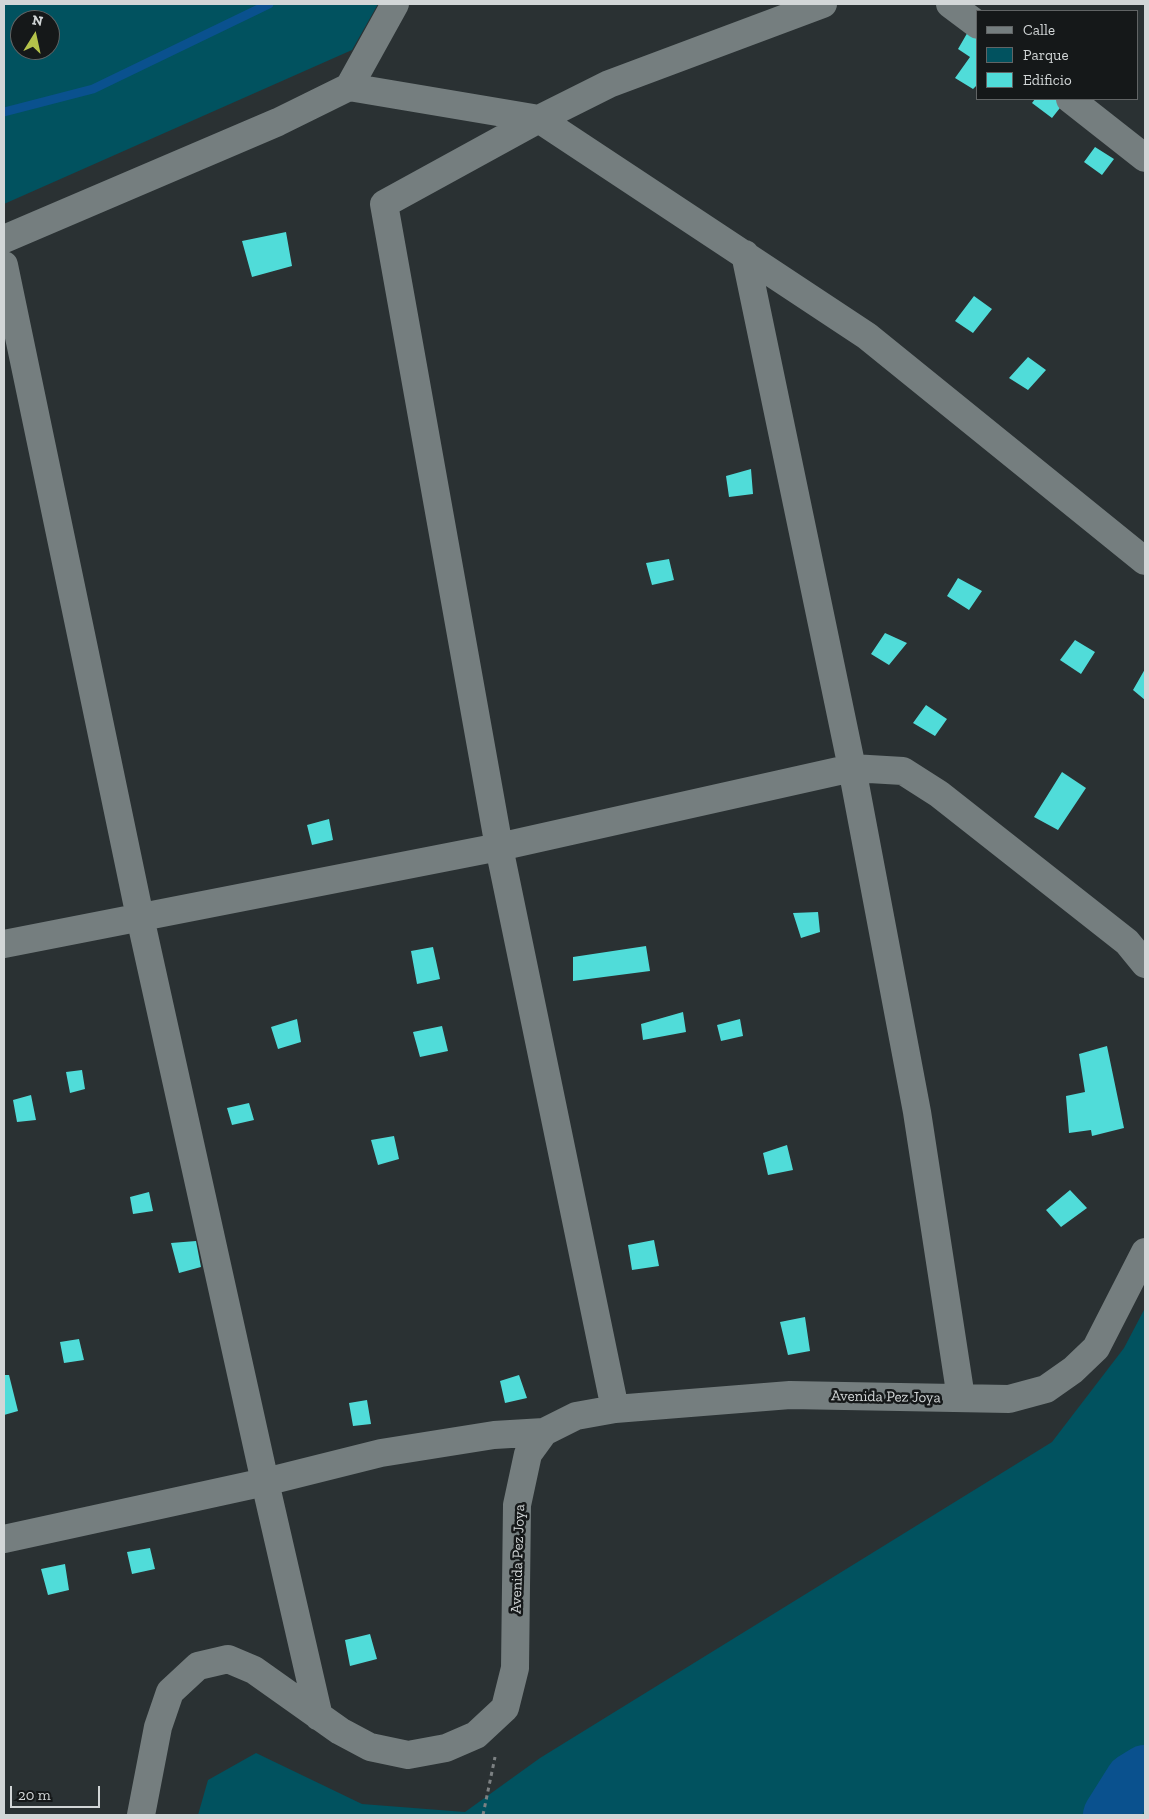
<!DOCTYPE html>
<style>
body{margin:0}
#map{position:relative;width:1149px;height:1819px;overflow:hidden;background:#2a3133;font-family:"Zilla Slab",serif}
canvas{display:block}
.frame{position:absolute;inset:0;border:5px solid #d2d6d7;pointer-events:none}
.legend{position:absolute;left:976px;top:10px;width:162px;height:90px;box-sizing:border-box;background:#151819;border:1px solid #616465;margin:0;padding:6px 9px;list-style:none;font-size:15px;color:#d2d6d7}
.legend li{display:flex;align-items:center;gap:10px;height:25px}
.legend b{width:25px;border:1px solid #616465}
.north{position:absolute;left:10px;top:10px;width:50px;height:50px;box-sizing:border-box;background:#151819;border:1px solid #616465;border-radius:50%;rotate:10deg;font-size:14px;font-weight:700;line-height:20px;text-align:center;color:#d2d6d7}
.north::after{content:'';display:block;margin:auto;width:18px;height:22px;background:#b4c24a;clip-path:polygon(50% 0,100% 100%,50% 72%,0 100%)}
.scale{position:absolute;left:10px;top:1786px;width:90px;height:22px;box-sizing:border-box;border:2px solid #d2d6d7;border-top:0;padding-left:6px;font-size:15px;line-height:18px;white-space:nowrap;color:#d2d6d7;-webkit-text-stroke:4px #151819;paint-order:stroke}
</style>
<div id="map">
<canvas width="1149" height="1819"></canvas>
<div class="frame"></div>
<ul class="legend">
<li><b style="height:6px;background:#757e7f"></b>Calle</li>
<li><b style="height:14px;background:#01525f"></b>Parque</li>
<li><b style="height:14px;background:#50dcd9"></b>Edificio</li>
</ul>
<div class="north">N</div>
<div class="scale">20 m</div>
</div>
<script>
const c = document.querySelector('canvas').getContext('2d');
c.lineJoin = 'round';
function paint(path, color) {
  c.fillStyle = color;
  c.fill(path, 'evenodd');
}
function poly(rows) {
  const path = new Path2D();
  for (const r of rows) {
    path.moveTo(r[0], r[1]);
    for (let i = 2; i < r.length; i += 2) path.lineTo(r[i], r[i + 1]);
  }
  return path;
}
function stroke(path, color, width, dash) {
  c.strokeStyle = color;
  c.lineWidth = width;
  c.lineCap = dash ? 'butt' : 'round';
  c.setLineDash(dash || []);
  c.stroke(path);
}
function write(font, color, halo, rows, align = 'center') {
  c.font = font + ' "Zilla Slab",serif';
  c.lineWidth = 5;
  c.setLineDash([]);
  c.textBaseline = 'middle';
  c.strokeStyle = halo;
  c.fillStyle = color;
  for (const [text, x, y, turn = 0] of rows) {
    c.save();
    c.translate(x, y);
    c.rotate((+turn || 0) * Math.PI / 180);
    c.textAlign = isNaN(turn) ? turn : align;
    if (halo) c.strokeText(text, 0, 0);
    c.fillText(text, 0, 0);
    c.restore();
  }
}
const green = poly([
 [4,4,378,4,352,50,4,204],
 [20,20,50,20,50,50,20,50],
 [1145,1308,1145,1815,198,1815,208,1780,256,1753,362,1804,465,1812,540,1758,1052,1442,1124,1348]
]);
const stream = poly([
 [4,112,93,89,269,4]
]);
const river = poly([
 [1110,1815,1132,1780,1145,1772]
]);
const building = poly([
 [969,30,978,36,978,84,973,89,955,78,970,57,958,49],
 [1035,99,1067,99,1052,118,1032,103],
 [1095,147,1114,159,1102,175,1084,162],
 [286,232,292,266,252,277,242,241],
 [974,296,992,309,973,333,955,321],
 [1028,357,1046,370,1028,390,1009,378],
 [751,469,753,494,729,497,726,476],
 [669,559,674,580,652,585,646,563],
 [958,578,982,591,969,610,947,596],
 [885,633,907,643,889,665,871,654],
 [1075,640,1095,652,1081,674,1060,660],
 [1145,669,1145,700,1133,690],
 [926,705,947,719,935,736,913,723],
 [1062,772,1086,788,1058,830,1034,817],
 [329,819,333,840,312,845,307,825],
 [818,912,820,932,801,938,793,913],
 [646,946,650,971,573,981,573,957],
 [433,947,440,979,417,984,411,951],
 [683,1012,686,1032,643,1040,641,1024],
 [297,1019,301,1042,278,1049,271,1027],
 [740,1019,743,1036,721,1041,717,1025],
 [442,1026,448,1051,420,1057,413,1032],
 [1107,1046,1124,1128,1092,1136,1091,1130,1069,1133,1066,1096,1085,1092,1079,1054],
 [82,1070,85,1089,70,1093,66,1072],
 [31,1095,36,1120,17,1122,13,1100],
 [249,1103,254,1120,232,1125,227,1108],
 [394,1136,399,1159,378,1165,371,1140],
 [787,1145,793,1170,768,1175,763,1153],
 [1070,1190,1087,1208,1061,1227,1046,1210],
 [149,1192,153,1211,133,1214,130,1197],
 [654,1240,659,1266,632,1270,628,1245],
 [196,1241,201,1267,179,1273,171,1243],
 [805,1317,810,1351,788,1355,780,1322],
 [79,1339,84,1360,64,1363,60,1342],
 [4,1375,9,1375,18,1411,4,1415],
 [519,1375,527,1398,505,1403,500,1381],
 [367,1400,371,1424,353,1426,349,1403],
 [150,1548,155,1569,132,1574,127,1552],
 [65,1564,69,1590,48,1595,41,1569],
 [370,1634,377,1659,350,1666,345,1640]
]);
const path = poly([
 [483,1815,495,1757]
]);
const minor = poly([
 [823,4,609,84,539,119,867,336,1145,561],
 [950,4,978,25],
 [349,87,395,4],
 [1070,99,1145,158],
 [539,119,384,204,499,847,615,1409],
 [4,239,278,122,349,87,539,119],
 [745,254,852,768,917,1112,961,1398],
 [4,265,140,917,265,1482,319,1717],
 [4,944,499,847,852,768,903,771,939,794,1127,942,1145,964],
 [4,1539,265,1482,381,1453,494,1435,544,1432],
 [141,1815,158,1727,170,1692,198,1666,228,1659,254,1670,340,1731,370,1747,408,1755,446,1748,476,1735,505,1708,515,1668,517,1505,528,1454,544,1432,576,1416,615,1409,790,1395,1009,1399,1046,1389,1073,1370,1096,1348,1145,1252]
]);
const streetNames = [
 ["Avenida Pez Joya",886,1397,1],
 ["Avenida Pez Joya",518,1559,-88]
];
paint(green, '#01525f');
stroke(stream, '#0a518e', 9);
stroke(river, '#0a518e', 54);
paint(building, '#50dcd9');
stroke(path, '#7c8183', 3, [4, 4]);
stroke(minor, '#757e7f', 28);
write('15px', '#d2d6d7', '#151819', streetNames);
</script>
